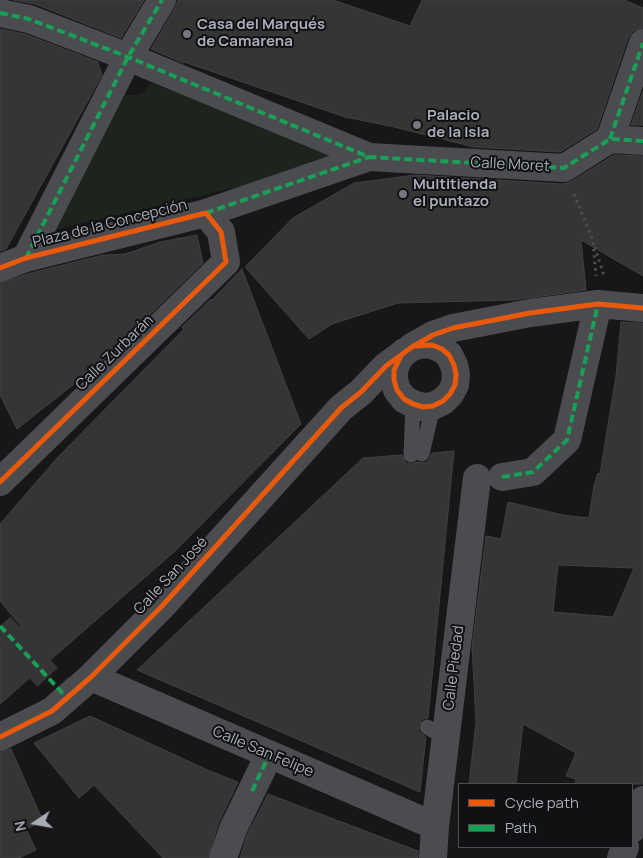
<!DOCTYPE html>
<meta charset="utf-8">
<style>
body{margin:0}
#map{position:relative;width:643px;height:858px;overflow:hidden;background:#171717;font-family:Manrope,sans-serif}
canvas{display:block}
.legend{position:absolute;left:458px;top:783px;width:175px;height:65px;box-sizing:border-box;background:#111113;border:1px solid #4d4f55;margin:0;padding:6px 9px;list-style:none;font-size:15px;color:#a8adb8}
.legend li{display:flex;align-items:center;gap:10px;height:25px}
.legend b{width:25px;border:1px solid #4d4f55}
.north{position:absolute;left:10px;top:798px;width:50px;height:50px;-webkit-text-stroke:4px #111113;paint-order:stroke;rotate:258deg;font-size:14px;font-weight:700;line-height:20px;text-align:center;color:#a8adb8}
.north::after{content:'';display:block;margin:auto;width:18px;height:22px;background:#a8adb8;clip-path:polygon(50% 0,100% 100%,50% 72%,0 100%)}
</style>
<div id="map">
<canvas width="643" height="858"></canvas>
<ul class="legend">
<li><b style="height:6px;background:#e8590c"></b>Cycle path</li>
<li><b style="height:6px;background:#1a9f57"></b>Path</li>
</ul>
<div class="north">N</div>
</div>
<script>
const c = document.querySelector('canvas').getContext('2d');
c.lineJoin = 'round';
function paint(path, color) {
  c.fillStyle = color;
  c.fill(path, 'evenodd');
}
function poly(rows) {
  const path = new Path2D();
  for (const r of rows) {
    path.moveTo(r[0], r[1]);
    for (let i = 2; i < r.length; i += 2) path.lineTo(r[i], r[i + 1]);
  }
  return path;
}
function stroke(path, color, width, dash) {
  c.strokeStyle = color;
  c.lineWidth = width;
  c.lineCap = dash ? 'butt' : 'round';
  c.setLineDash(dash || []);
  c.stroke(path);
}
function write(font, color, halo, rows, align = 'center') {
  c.font = font + ' Manrope,sans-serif';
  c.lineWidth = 4;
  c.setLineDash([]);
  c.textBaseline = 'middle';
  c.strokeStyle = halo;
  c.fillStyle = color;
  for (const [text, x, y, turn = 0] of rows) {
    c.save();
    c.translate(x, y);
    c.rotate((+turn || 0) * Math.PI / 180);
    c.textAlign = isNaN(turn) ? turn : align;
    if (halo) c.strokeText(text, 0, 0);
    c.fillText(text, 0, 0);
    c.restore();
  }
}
const green = poly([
 [150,83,369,157,48,231,124,93,128,95,138,95,146,91]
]);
const building = poly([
 [14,0,144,0,121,38,35,4,14,0],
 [178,0,333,0,410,26,422,0,624,0,643,8,643,28,633,31,628,38,597,129,560,152,474,147,390,126,345,117,184,62,183,63,151,49,175,8,178,0],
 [0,29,25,34,98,62,102,75,6,249,0,251,0,29],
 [643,91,643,125,631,125,643,91],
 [614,155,643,156,643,276,581,240,586,290,514,300,398,303,332,324,309,339,245,267,293,218,354,183,415,175,563,184,572,181,614,155],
 [197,235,203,263,98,365,17,429,0,395,0,283,31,273,103,255,125,254,160,242,197,235],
 [242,269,301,424,174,552,0,704,0,644,21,626,0,601,0,524,58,457,184,329,182,327,211,299,211,301,242,269],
 [621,322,643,323,643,784,575,784,576,779,566,776,576,753,523,724,516,784,469,784,476,722,472,646,486,536,501,539,508,502,563,515,589,518,594,485,598,473,600,474,616,376,621,322],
 [558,565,634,568,613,617,553,612,558,565],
 [454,451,428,718,422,719,418,726,419,732,426,737,420,792,137,670,363,458,402,455,406,463,411,464,417,462,425,463,429,460,432,453,454,451],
 [90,716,210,771,238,782,218,824,208,858,163,858,94,785,79,798,34,743,90,716],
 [11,749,43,821,26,829,36,850,19,858,0,858,0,752,11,749],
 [268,794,418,851,418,858,240,858,247,835,268,794]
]);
const streetTunnel = poly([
 [0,626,67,698]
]);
const path = poly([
 [574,194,593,241,596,276],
 [595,247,604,276]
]);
const lane = poly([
 [422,454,433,406],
 [411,455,413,404],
 [427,727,446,738]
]);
const street = poly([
 [0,13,29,19,128,57,369,157,564,168,610,139,643,141],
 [610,139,643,43],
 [206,213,369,157],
 [26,258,128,57,162,0],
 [0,268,26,258,206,213,221,232,226,262,0,482],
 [404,352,398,360,394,370,394,380,397,390,404,399,413,404,423,407,433,406,443,401,450,394,455,385,456,374,454,365,449,355,442,349,432,345,422,344,412,347],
 [502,477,533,472,567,440,598,304],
 [91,677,435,826],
 [0,737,52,711,91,677,162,606,341,408,361,392,386,366,412,347,433,335,453,328,530,313,598,304,643,308],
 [632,829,643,800],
 [223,858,233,829,269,755],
 [433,858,435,826,477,478],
 [621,858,625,847]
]);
const quiet = poly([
 [0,13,29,19,128,57,369,157,564,168,610,139,643,141],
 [610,139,643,43],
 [206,213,369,157],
 [26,258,128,57,162,0],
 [502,477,533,472,567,440,598,304],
 [0,626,67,698],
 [252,791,269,755]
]);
const cycleway = poly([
 [0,268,26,258,206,213,221,232,226,262,0,482],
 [401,356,394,370,394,380,397,390,404,399,413,404,423,407,433,406,443,401,450,394,455,385,456,374,454,365,449,355,442,349,432,345,416,346],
 [0,737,52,711,91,677,162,606,341,408,361,392,386,366,412,347,433,335,453,328,530,313,598,304,643,308]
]);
const markers = [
 [187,34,5,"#757880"],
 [417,125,5,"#757880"],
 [403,194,5,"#757880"]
];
const poiNames = [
 ["Casa del Marqués",197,25],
 ["de Camarena",197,42],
 ["Palacio",427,116],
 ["de la Isla",427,133],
 ["Multitienda",413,185],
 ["el puntazo",413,202]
];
const streetNames = [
 ["Calle Moret",510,165,3],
 ["Plaza de la Concepción",110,224,-14],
 ["Calle Zurbarán",115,353,-44],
 ["Calle San José",171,576,-47],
 ["Calle Piedad",454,668,-83],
 ["Calle San Felipe",263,752,23]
];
paint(green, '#1d241e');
paint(building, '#353536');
stroke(building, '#3f4043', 1);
stroke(streetTunnel, '#343537', 28, [28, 14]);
stroke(path, '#4d4e52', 3, [2.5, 4]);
stroke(lane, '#4b4c50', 15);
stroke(street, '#4b4c50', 28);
stroke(quiet, '#1a9f57', 4, [8, 4]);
stroke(cycleway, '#e8590c', 5);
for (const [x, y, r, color] of markers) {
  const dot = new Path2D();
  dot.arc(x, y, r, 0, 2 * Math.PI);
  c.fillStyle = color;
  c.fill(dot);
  stroke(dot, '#111113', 2);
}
write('bold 15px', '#a8adb8', '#111113', poiNames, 'left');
write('15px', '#a8adb8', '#111113', streetNames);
</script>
